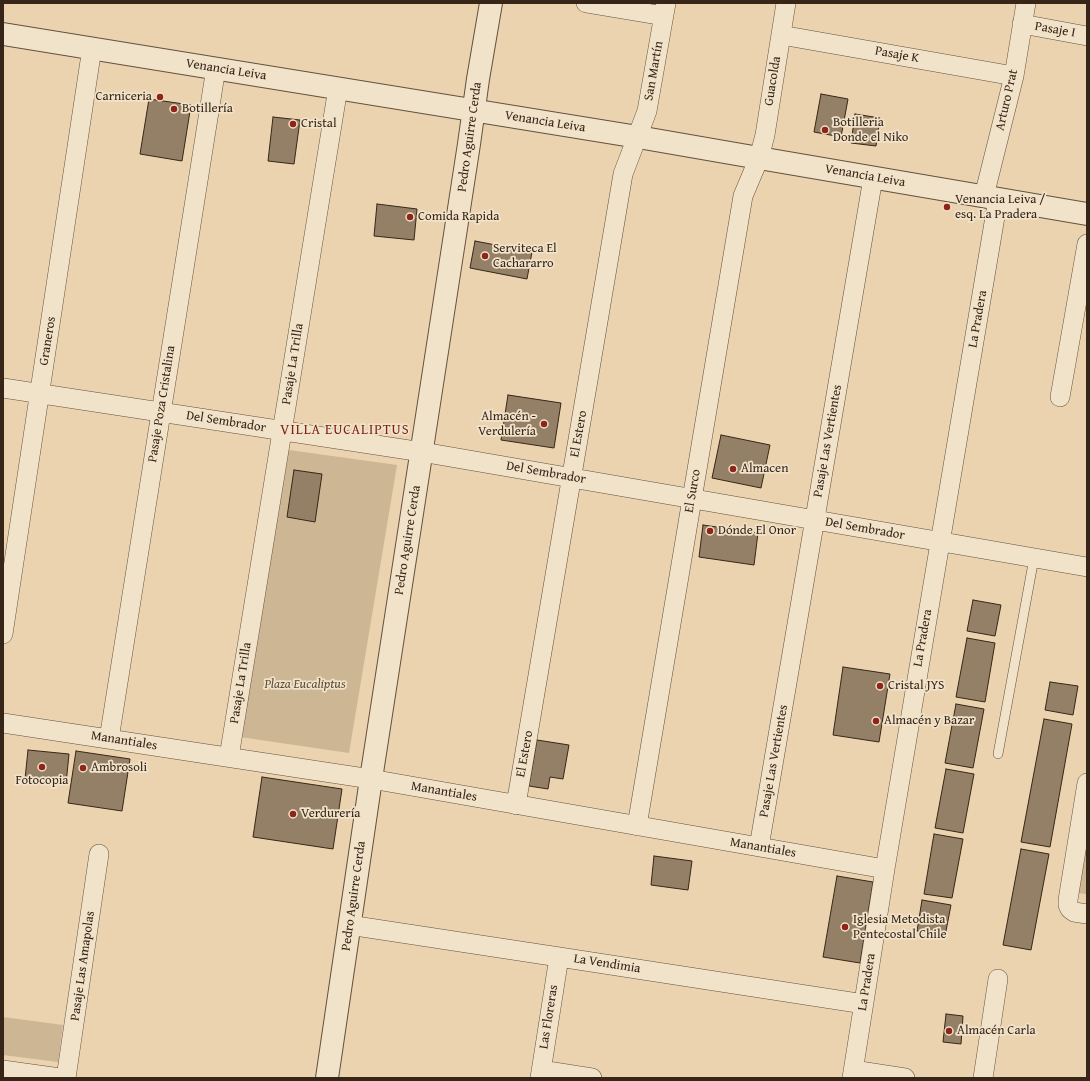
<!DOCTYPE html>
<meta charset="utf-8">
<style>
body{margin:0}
#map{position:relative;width:1090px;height:1081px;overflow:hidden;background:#ead3ae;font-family:"Gentium Book Plus",serif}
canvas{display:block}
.frame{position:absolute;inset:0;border:4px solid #372618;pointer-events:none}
</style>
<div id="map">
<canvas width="1090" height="1081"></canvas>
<div class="frame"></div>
</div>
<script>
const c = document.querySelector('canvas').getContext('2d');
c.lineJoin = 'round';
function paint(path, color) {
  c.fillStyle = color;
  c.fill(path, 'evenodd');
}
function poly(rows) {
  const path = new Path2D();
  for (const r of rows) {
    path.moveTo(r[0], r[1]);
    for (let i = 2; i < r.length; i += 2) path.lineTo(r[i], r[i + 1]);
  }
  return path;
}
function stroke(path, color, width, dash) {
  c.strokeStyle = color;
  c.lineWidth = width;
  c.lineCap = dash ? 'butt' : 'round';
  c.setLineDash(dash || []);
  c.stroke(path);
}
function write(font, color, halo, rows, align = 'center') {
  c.font = font + ' "Gentium Book Plus",serif';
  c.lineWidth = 3.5;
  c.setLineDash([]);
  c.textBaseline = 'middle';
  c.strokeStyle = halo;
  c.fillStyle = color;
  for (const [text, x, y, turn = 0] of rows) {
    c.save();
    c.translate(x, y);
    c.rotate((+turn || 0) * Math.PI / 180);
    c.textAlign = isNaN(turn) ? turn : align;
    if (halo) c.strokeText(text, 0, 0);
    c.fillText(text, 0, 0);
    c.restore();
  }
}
const green = poly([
 [289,450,397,465,349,753,240,737],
 [1087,826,1087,894,1076,893],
 [3,1017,63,1025,58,1062,3,1055]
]);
const building = poly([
 [821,94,848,99,841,137,814,132,821,94],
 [149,99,191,105,182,161,140,154,149,99],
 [855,114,880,118,876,146,851,143,855,114],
 [273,117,300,120,294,164,268,161,273,117],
 [377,204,417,209,414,240,374,236,377,204],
 [475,241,532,252,527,279,470,268,475,241],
 [508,395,561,403,554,448,501,440,508,395],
 [721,435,770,445,761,488,712,478,721,435],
 [294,470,322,474,315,522,287,517,294,470],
 [703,525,758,533,754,565,699,557,703,525],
 [973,600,1001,605,995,636,967,631,973,600],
 [967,638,995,643,985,702,956,697,967,638],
 [843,667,890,674,879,742,833,735,843,667],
 [1050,682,1078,686,1073,715,1045,710,1050,682],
 [956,704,984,709,973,768,945,763,956,704],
 [1044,719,1072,724,1050,847,1021,842,1044,719],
 [537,740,569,745,563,779,550,777,548,789,529,786,537,740],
 [28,750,69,754,66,784,25,779,28,750],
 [76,751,130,759,122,811,68,803,76,751],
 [946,769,974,774,963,833,935,828,946,769],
 [262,777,342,789,333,849,253,837,262,777],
 [934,834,963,839,952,898,924,894,934,834],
 [1021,849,1049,854,1031,950,1003,945,1021,849],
 [654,856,692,861,688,890,651,885,654,856],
 [837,876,873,882,860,963,823,957,837,876],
 [922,900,951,905,945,936,917,931,922,900],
 [946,1014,963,1016,961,1044,943,1042,946,1014]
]);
const service = poly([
 [998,754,1034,558]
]);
const minor = poly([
 [586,3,664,16],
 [1022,24,1087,36],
 [781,35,1014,76],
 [984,196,1014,76,1026,3],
 [3,388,422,452,1087,567],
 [1060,397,1087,244],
 [3,634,92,48],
 [3,723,371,779,885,869],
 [109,739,216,68],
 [229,757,338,88],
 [1087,783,1068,900,1068,905,1070,909,1074,912,1087,914],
 [516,805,623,174,647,111,666,3],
 [637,826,743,196,759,158,765,135,786,3],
 [759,847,873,178],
 [349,925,559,957,864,1004],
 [3,1070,60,1078],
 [541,1070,592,1078],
 [853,1070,905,1078],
 [66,1078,99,854],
 [540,1078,559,957],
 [852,1078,885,869,998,199],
 [983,1078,998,979]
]);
const tertiary = poly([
 [3,34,638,137,759,158,1087,214],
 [327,1078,371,779,469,144,478,79,491,3]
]);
const markers = [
 [160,97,4,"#8f2418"],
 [174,109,4,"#8f2418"],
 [293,124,4,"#8f2418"],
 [825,130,4,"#8f2418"],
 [947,207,4,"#8f2418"],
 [410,217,4,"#8f2418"],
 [485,256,4,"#8f2418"],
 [544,424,4,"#8f2418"],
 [733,469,4,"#8f2418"],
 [710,531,4,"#8f2418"],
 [880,686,4,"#8f2418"],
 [876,721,4,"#8f2418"],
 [42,767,4,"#8f2418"],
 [83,768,4,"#8f2418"],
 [293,814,4,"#8f2418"],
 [845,927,4,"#8f2418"],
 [949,1031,4,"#8f2418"]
];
const streetNames = [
 ["Pasaje I",1055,30,10],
 ["Pasaje K",897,55,10],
 ["Venancia Leiva",226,70,9],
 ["San Martín",654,71,-80],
 ["Guacolda",773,81,-81],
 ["Arturo Prat",1007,100,-77],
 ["Venancia Leiva",545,122,9],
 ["Pedro Aguirre Cerda",470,137,-82],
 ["Venancia Leiva",865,176,10],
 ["La Pradera",978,319,-80],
 ["Graneros",48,341,-81],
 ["Pasaje La Trilla",293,364,-81],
 ["Pasaje Poza Cristalina",162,404,-81],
 ["Del Sembrador",226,422,9],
 ["El Estero",579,434,-80],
 ["Pasaje Las Vertientes",828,441,-80],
 ["Del Sembrador",546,473,10],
 ["El Surco",693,491,-80],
 ["Del Sembrador",865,529,10],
 ["Pedro Aguirre Cerda",408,540,-81],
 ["La Pradera",923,638,-80],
 ["Pasaje La Trilla",241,683,-81],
 ["Manantiales",124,741,9],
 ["El Estero",525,754,-80],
 ["Pasaje Las Vertientes",774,761,-80],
 ["Manantiales",444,792,10],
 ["Manantiales",763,848,10],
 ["Pedro Aguirre Cerda",354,896,-82],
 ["La Vendimia",607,964,9],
 ["Pasaje Las Amapolas",83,966,-82],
 ["La Pradera",867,982,-81],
 ["Las Floreras",549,1017,-81]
];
const poiNames = [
 ["Carniceria",152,97,"right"],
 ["Botillería",182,109],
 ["Botilleria",833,123],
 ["Donde el Niko",833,138],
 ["Cristal",301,124],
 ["Venancia Leiva /",955,200],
 ["esq. La Pradera",955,215],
 ["Comida Rapida",418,217],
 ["Serviteca El",493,249],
 ["Cachararro",493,264],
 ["Almacén -",536,417,"right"],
 ["Verdulería",536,432,"right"],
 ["Almacen",741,469],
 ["Dónde El Onor",718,531],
 ["Cristal JYS",888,686],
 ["Almacén y Bazar",884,721],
 ["Ambrosoli",91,768],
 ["Fotocopia",42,781,"center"],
 ["Verdurería",301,814],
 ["Iglesia Metodista",853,920],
 ["Pentecostal Chile",853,935],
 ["Almacén Carla",957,1031]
];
const parkNames = [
 ["Plaza Eucaliptus",305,685]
];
const neighbourhoodNames = [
 ["VILLA EUCALIPTUS",345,430]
];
paint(green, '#ccb694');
paint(building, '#948066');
stroke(building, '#372618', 1);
stroke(service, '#64513e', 10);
stroke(minor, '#64513e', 20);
stroke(tertiary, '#64513e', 24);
stroke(service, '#f1e2ca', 9);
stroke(minor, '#f1e2ca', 19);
stroke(tertiary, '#f1e2ca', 22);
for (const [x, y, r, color] of markers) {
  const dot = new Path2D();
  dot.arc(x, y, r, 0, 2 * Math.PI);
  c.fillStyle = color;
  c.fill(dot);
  stroke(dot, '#f1e2ca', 1.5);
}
write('13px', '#372618', '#f1e2ca', streetNames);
write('13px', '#372618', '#f1e2ca', poiNames, 'left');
write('italic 13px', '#5c4a37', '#f1e2ca', parkNames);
c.letterSpacing = '1px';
write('14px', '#7a1f14', '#f1e2ca', neighbourhoodNames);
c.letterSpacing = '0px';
</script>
